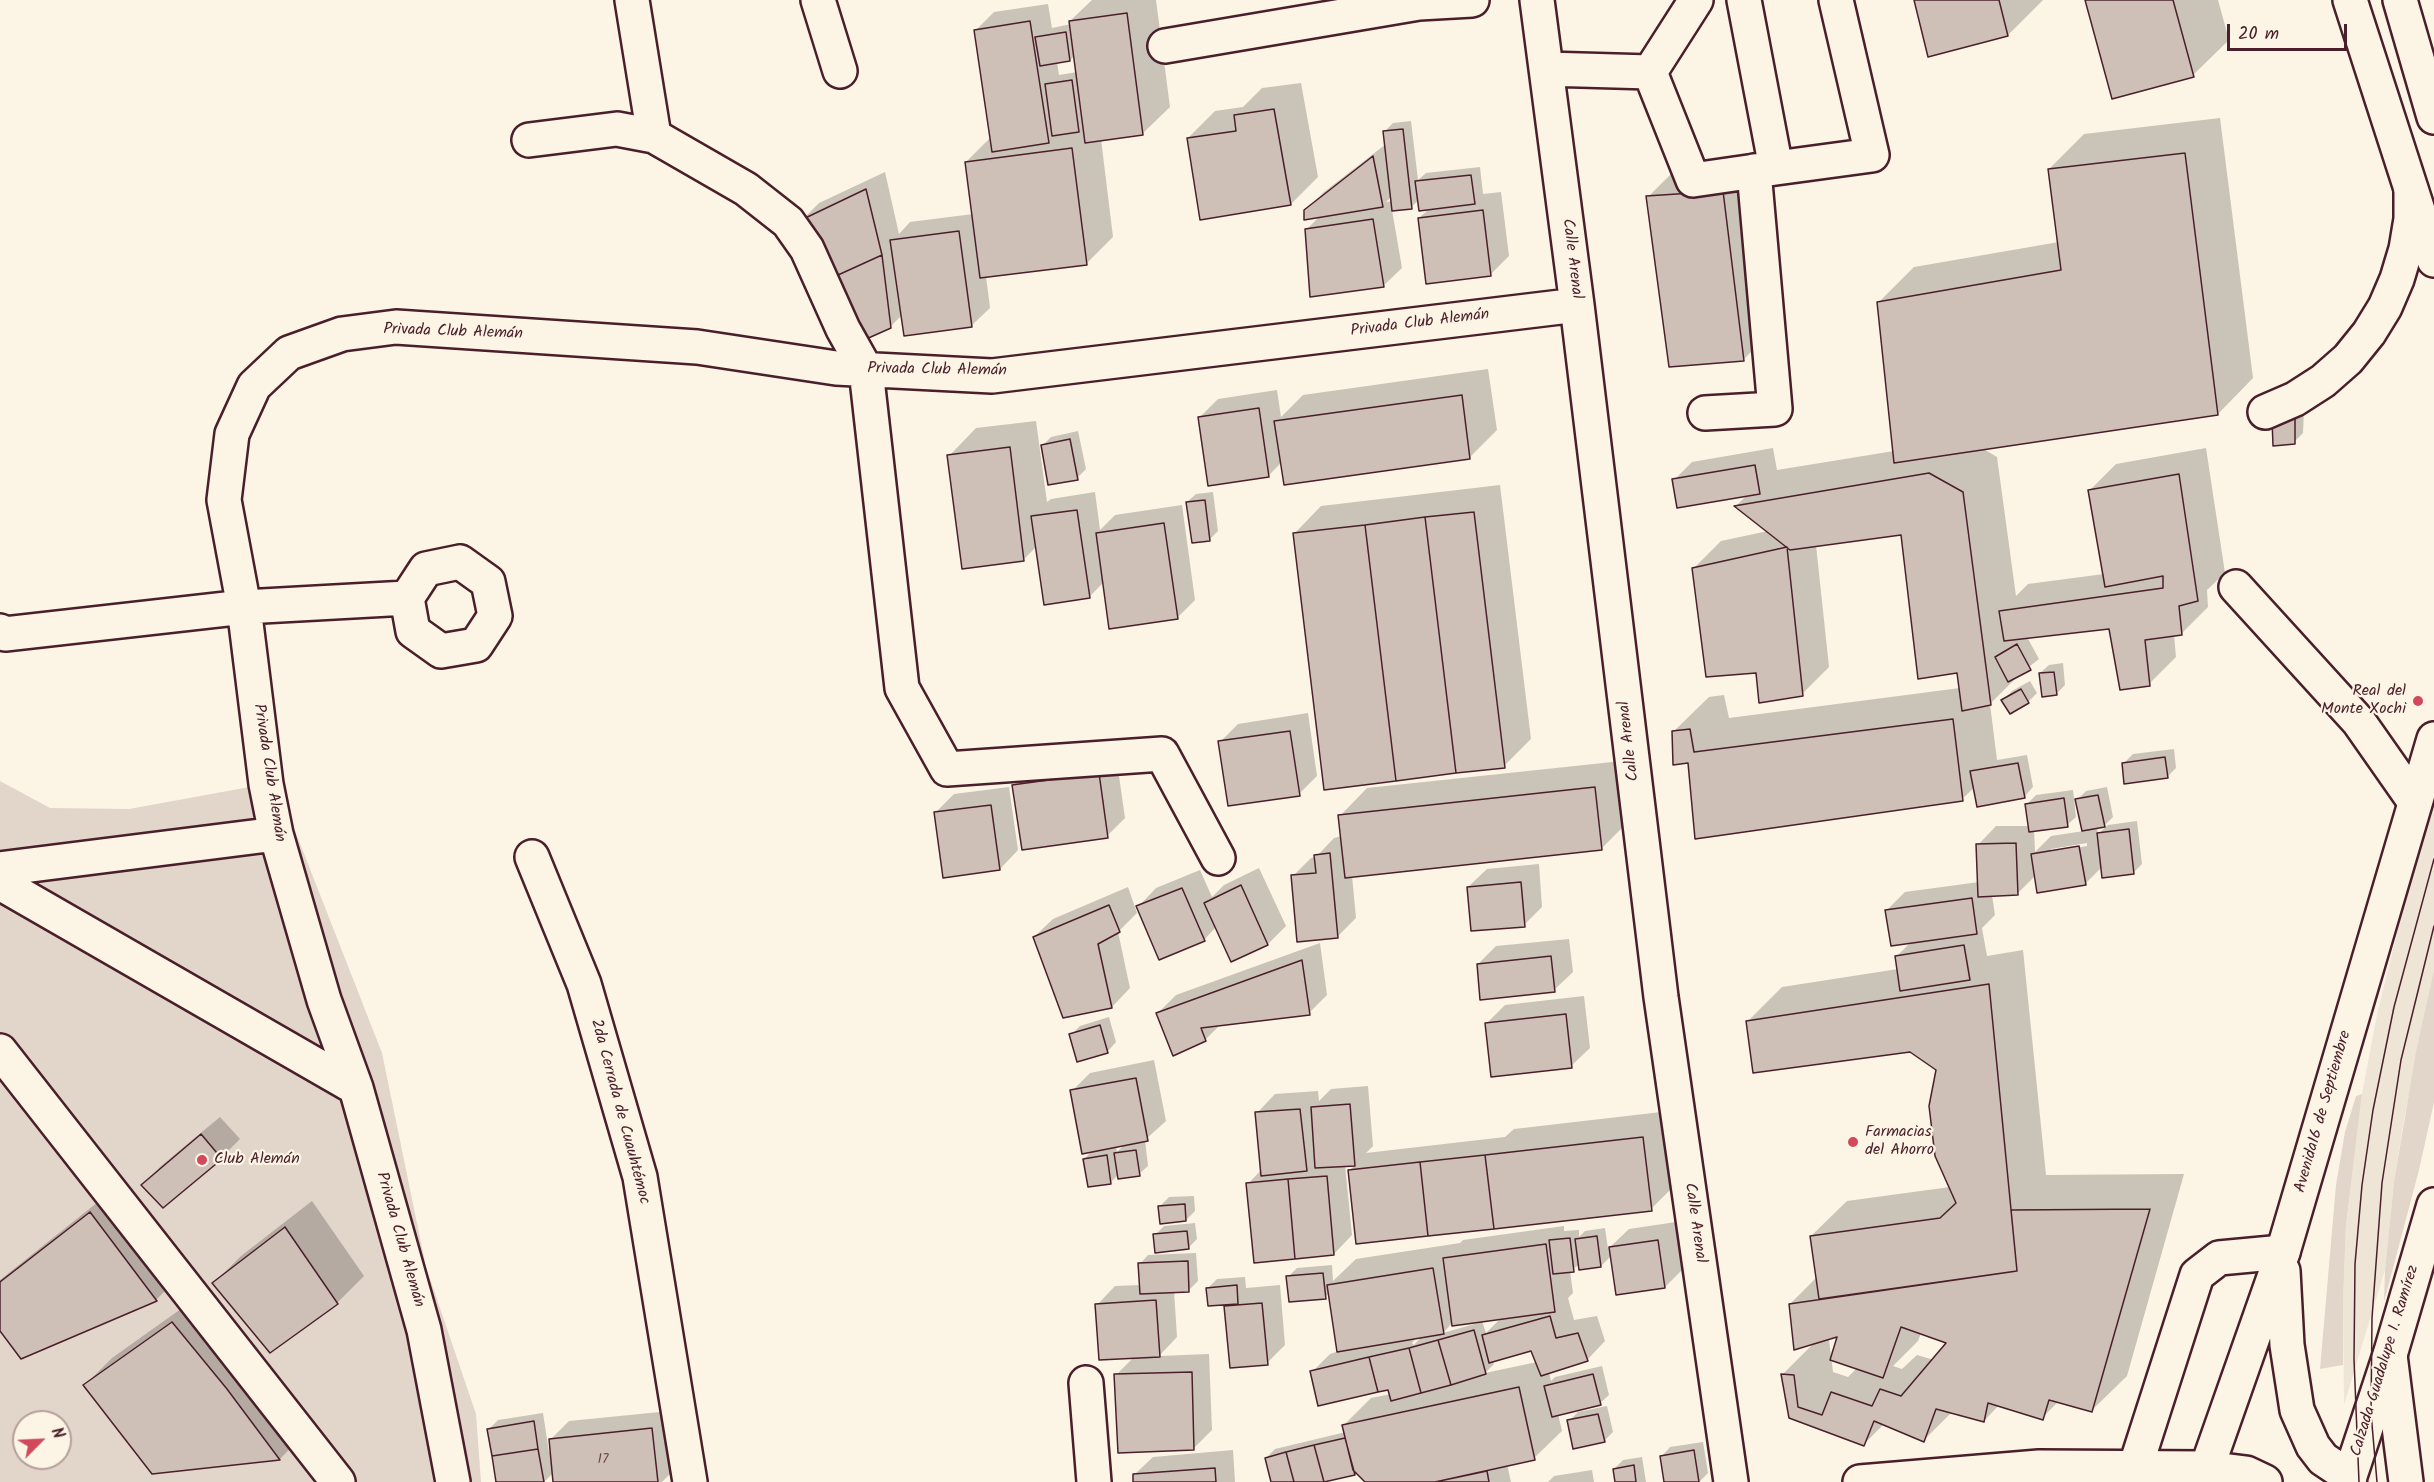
<!DOCTYPE html>
<meta charset="utf-8">
<style>
body{margin:0}
#map{position:relative;width:2434px;height:1482px;overflow:hidden;background:#fcf5e5;font-family:Kalam,sans-serif}
canvas{display:block}
.north{position:absolute;left:12px;top:1410px;width:60px;height:60px;box-sizing:border-box;background:#fcf5e5;border:2px solid #b59f9b;border-radius:50%;rotate:66deg;font-size:16px;font-weight:700;line-height:24px;text-align:center;color:#4a1f2b}
.north::after{content:'';display:block;margin:auto;width:21px;height:27px;background:#d1495b;clip-path:polygon(50% 0,100% 100%,50% 72%,0 100%)}
.scale{position:absolute;left:2227px;top:24px;width:120px;height:27px;box-sizing:border-box;border:3px solid #4a1f2b;border-top:0;padding-left:8px;font-size:18px;line-height:21px;white-space:nowrap;color:#4a1f2b;-webkit-text-stroke:4px #fcf5e5;paint-order:stroke}
</style>
<div id="map">
<canvas width="2434" height="1482"></canvas>
<div class="north">N</div>
<div class="scale">20 m</div>
</div>
<script>
const c = document.querySelector('canvas').getContext('2d');
c.lineJoin = 'round';
function paint(path, color) {
  c.fillStyle = color;
  c.fill(path, 'evenodd');
}
function poly(rows) {
  const path = new Path2D();
  for (const r of rows) {
    path.moveTo(r[0], r[1]);
    for (let i = 2; i < r.length; i += 2) path.lineTo(r[i], r[i + 1]);
  }
  return path;
}
function stroke(path, color, width, dash) {
  c.strokeStyle = color;
  c.lineWidth = width;
  c.lineCap = dash ? 'butt' : 'round';
  c.setLineDash(dash || []);
  c.stroke(path);
}
function write(font, color, halo, rows, align = 'center') {
  c.font = font + ' Kalam,sans-serif';
  c.lineWidth = 4.5;
  c.setLineDash([]);
  c.textBaseline = 'middle';
  c.strokeStyle = halo;
  c.fillStyle = color;
  for (const [text, x, y, turn = 0] of rows) {
    c.save();
    c.translate(x, y);
    c.rotate((+turn || 0) * Math.PI / 180);
    c.textAlign = isNaN(turn) ? turn : align;
    if (halo) c.strokeText(text, 0, 0);
    c.fillText(text, 0, 0);
    c.restore();
  }
}
const built = poly([
 [2434,807,2434,970,2405,1114,2394,1182,2385,1270,2344,1405,2343,1302,2346,1225,2362,1094,2377,1014,2408,889]
]);
const green = poly([
 [0,781,50,808,129,809,266,784,283,800,382,1053,426,1267,476,1414,481,1482,0,1482],
 [24,1422,60,1422,60,1458,24,1458],
 [2434,970,2434,1102,2419,1170,2384,1302,2385,1270,2394,1182,2416,1052],
 [2362,1094,2346,1225,2343,1301,2343,1365,2320,1369,2336,1185,2345,1132,2356,1096]
]);
const shadow = poly([
 [1092,0,1156,0,1170,107,1142,134,1101,139,1113,237,1086,264,986,276,990,308,971,326,902,315,890,327,801,221,819,203,885,172,899,234,910,222,973,214,966,162,991,137,976,30,994,12,1048,4,1052,28,1071,24,1070,21],
 [1075,55,1077,72,1059,75,1057,62,1070,60],
 [1915,0,2043,0,2008,35],
 [2087,0,2218,0,2229,40,2193,75],
 [1301,83,1318,177,1291,204,1188,138,1215,111,1243,107,1262,88],
 [2220,118,2253,378,2218,414,1982,448,1997,457,2016,596,2028,584,2104,574,2089,491,2116,464,2206,448,2225,573,2207,590,2208,607,2181,634,2174,635,2176,657,2149,684,2111,627,2027,637,2039,659,2020,674,1990,704,1997,760,2027,755,2033,787,2025,796,1975,787,1962,799,1689,761,1673,732,1709,697,1724,695,1729,718,1960,688,1958,672,1903,534,1816,545,1829,667,1802,694,1758,671,1694,568,1721,541,1768,531,1736,506,1747,495,1674,480,1692,462,1773,448,1777,470,1894,451,1879,302,1914,267,2059,242,2049,169,2084,134],
 [1411,121,1418,180,1426,173,1480,167,1483,194,1501,192,1509,256,1491,274,1419,218,1430,208,1419,200,1411,207,1392,210,1402,268,1383,286,1307,229,1320,216,1306,210,1324,192,1386,144,1384,132,1393,123],
 [1392,196,1393,201,1386,202],
 [1750,164,1770,333,1743,360,1648,197,1675,170],
 [1488,369,1497,430,1470,457,1282,462,1268,476,1200,417,1218,399,1277,390,1281,417,1303,395],
 [2304,410,2303,433,2294,442,2274,420],
 [1036,421,1047,502,1051,499,1095,492,1100,530,1115,515,1182,505,1195,600,1177,618,1104,582,1089,597,1037,546,1024,559,963,567,949,456,976,428],
 [1078,431,1086,469,1077,478,1042,446,1051,437],
 [1500,485,1531,739,1504,766,1294,534,1321,506],
 [1213,492,1218,531,1209,540,1187,502,1196,494],
 [2063,663,2065,685,2056,694,2040,673,2049,665],
 [2030,681,2037,693,2028,702,2003,700,2012,691],
 [1308,713,1317,776,1299,794,1220,742,1238,724],
 [2174,749,2176,768,2167,777,2124,763,2133,754],
 [1116,755,1125,818,1107,836,1014,785,1032,767],
 [1622,761,1628,822,1601,849,1352,876,1356,918,1338,936,1293,876,1311,858,1316,857,1334,838,1342,836,1340,816,1367,788],
 [1009,787,1018,850,1000,869,935,813,954,794],
 [2107,787,2113,817,2105,825,2107,825,2097,827,2098,834,2108,825,2137,821,2142,864,2133,873,2102,867,2085,884,2036,875,2017,894,1992,895,1995,915,1982,928,1987,956,2023,950,2046,1175,2184,1174,2127,1376,2091,1411,2059,1401,2042,1418,1999,1405,1984,1421,1952,1412,1924,1440,1885,1423,1863,1445,1790,1417,1783,1374,1814,1343,1790,1304,1817,1277,1811,1236,1847,1201,1950,1187,1938,1069,1910,1050,1747,1022,1782,987,1898,969,1896,957,1912,941,1887,910,1905,892,1979,882,1978,845,1996,826,2030,826,2027,804,2036,795,2073,790,2076,817,2067,825,2034,830,2035,852,2051,836,2084,831,2077,800,2086,791],
 [2087,843,2087,846,2051,852,2051,849],
 [1921,1333,1949,1343,1934,1360,1917,1355,1902,1369,1893,1366,1918,1341],
 [1839,1335,1857,1368,1848,1377,1833,1372,1829,1340,1823,1340],
 [1539,864,1542,907,1524,925,1468,887,1487,869],
 [1259,868,1286,926,1268,944,1216,927,1204,940,1138,907,1156,888,1200,870,1212,897,1224,885],
 [1128,887,1137,913,1118,932,1130,988,1112,1007,1064,1016,1034,937,1053,919],
 [1569,939,1573,972,1554,990,1478,964,1496,946],
 [1320,943,1327,995,1309,1013,1221,1024,1205,1040,1158,1013,1176,995],
 [1584,996,1590,1048,1571,1066,1486,1024,1505,1005],
 [1109,1017,1116,1042,1108,1051,1078,1060,1071,1035,1080,1026],
 [1154,1060,1166,1121,1145,1140,1148,1166,1139,1174,1119,1174,1111,1182,1084,1159,1093,1150,1072,1091,1090,1073],
 [1125,1144,1117,1152,1116,1146],
 [1368,1086,1373,1146,1366,1153,1505,1137,1514,1129,1670,1111,1678,1182,1651,1209,1349,1171,1356,1164,1345,1165,1352,1235,1334,1254,1248,1184,1262,1169,1257,1113,1275,1094,1318,1091,1319,1101,1331,1089],
 [220,1117,240,1139,221,1158,163,1206,143,1185,161,1166],
 [118,1186,183,1273,156,1300,0,1328,0,1280],
 [1194,1196,1195,1211,1186,1220,1160,1206,1169,1197],
 [312,1201,364,1276,337,1303,214,1283,241,1256],
 [1676,1222,1683,1269,1665,1287,1612,1255,1601,1266,1580,1264,1570,1271,1573,1293,1568,1298,1574,1320,1597,1316,1605,1341,1587,1360,1549,1372,1551,1381,1555,1377,1602,1366,1609,1395,1600,1403,1558,1414,1562,1431,1534,1458,1507,1464,1511,1482,1367,1482,1356,1471,1320,1482,1272,1482,1266,1458,1275,1449,1346,1432,1344,1425,1371,1398,1391,1394,1389,1388,1312,1372,1330,1354,1339,1351,1329,1293,1325,1297,1288,1277,1297,1268,1332,1265,1333,1281,1356,1259,1460,1243,1463,1240,1564,1226,1564,1231,1579,1230,1579,1237,1585,1231,1605,1228,1608,1249,1629,1229],
 [1501,1318,1486,1333,1482,1321],
 [1477,1321,1478,1323,1443,1333,1453,1322],
 [1418,1336,1422,1336,1414,1345,1412,1343],
 [1532,1350,1537,1362,1485,1373,1494,1364,1493,1361],
 [1195,1223,1197,1239,1188,1248,1155,1235,1164,1226],
 [1196,1253,1198,1281,1189,1290,1174,1291,1177,1337,1159,1356,1209,1354,1212,1430,1194,1448,1116,1375,1134,1357,1097,1305,1115,1286,1141,1285,1140,1264,1148,1255],
 [1245,1277,1246,1288,1280,1285,1285,1345,1267,1363,1226,1307,1229,1303,1208,1288,1217,1279],
 [199,1296,306,1432,280,1459,153,1473,85,1385,112,1358],
 [1607,1406,1613,1432,1604,1441,1569,1421,1578,1412],
 [670,1411,676,1468,662,1482,555,1482,554,1472,544,1482,498,1482,489,1429,498,1420,543,1413,549,1452,552,1451,550,1440,569,1421],
 [1703,1442,1708,1473,1699,1482,1666,1482,1662,1456,1670,1447],
 [1233,1450,1235,1482,1135,1482,1134,1475,1153,1457],
 [1642,1457,1646,1482,1616,1482,1614,1469,1623,1460],
 [1592,1470,1594,1482,1548,1482,1554,1476]
]);
const building = poly([
 [1914,0,1999,0,2008,36,1928,57,1914,0],
 [2085,0,2173,0,2194,77,2112,99,2085,0],
 [1127,13,1143,135,1085,143,1069,21,1127,13],
 [1030,21,1049,143,992,152,974,30,1030,21],
 [1066,32,1070,61,1040,66,1035,37,1066,32],
 [1072,80,1079,132,1052,136,1045,84,1072,80],
 [1274,109,1291,205,1200,220,1187,138,1236,131,1234,115,1274,109],
 [1403,129,1412,209,1392,211,1383,131,1403,129],
 [1072,148,1087,265,980,278,965,162,1072,148],
 [2185,153,2218,415,1894,463,1877,302,2061,270,2048,169,2185,153],
 [1373,156,1383,207,1304,220,1304,210,1373,156],
 [1471,175,1475,204,1419,211,1415,181,1471,175],
 [866,189,882,255,827,280,799,221,866,189],
 [1723,191,1744,361,1669,367,1646,196,1723,191],
 [1483,210,1491,276,1426,284,1418,218,1483,210],
 [1373,219,1384,287,1310,297,1305,229,1373,219],
 [959,231,972,327,904,336,890,240,959,231],
 [882,255,891,328,855,344,827,280,882,255],
 [1462,395,1470,459,1284,485,1274,421,1462,395],
 [1259,408,1269,477,1208,486,1198,417,1259,408],
 [2272,419,2295,419,2295,444,2273,446,2272,419],
 [1070,439,1078,480,1048,485,1041,445,1070,439],
 [1010,447,1024,561,962,569,947,455,1010,447],
 [1755,465,1760,494,1677,508,1672,479,1755,465],
 [1929,473,1963,492,1991,705,1962,711,1957,673,1918,679,1901,535,1790,550,1734,506,1929,473],
 [2179,474,2198,601,2179,606,2182,635,2145,640,2150,686,2120,690,2109,629,2004,641,1999,611,2163,588,2163,576,2105,587,2088,490,2179,474],
 [1205,500,1210,541,1192,543,1186,502,1205,500],
 [1077,510,1090,598,1044,605,1031,516,1077,510],
 [1474,512,1505,768,1456,773,1425,517,1474,512],
 [1425,517,1456,773,1396,781,1365,525,1425,517],
 [1164,523,1178,619,1109,629,1096,533,1164,523],
 [1365,525,1396,781,1324,790,1293,533,1365,525],
 [1787,547,1803,696,1759,703,1756,673,1706,677,1692,568,1787,547],
 [2017,644,2031,670,2008,682,1995,657,2017,644],
 [2054,672,2057,695,2042,697,2039,673,2054,672],
 [2021,689,2029,703,2010,714,2001,700,2021,689],
 [1953,719,1963,801,1695,839,1688,763,1673,765,1672,731,1690,729,1694,752,1953,719],
 [1290,731,1300,796,1228,806,1218,741,1290,731],
 [2165,757,2168,778,2124,784,2122,763,2165,757],
 [2018,763,2025,798,1977,807,1970,771,2018,763],
 [1099,773,1108,838,1022,850,1012,785,1099,773],
 [1595,787,1602,850,1345,878,1338,815,1595,787],
 [2098,795,2105,827,2082,831,2075,799,2098,795],
 [2064,798,2068,827,2029,832,2025,804,2064,798],
 [991,805,1000,870,943,878,934,812,991,805],
 [2129,829,2134,874,2102,878,2097,833,2129,829],
 [2016,843,2018,895,1978,897,1976,844,2016,843],
 [2079,846,2086,885,2037,893,2031,854,2079,846],
 [1330,853,1338,938,1297,942,1291,875,1316,873,1314,855,1330,853],
 [1521,882,1525,927,1471,931,1467,887,1521,882],
 [1241,885,1268,945,1231,962,1204,903,1241,885],
 [1182,888,1205,941,1159,960,1136,906,1182,888],
 [1972,898,1977,934,1891,946,1885,910,1972,898],
 [1109,905,1120,932,1098,944,1112,1008,1063,1018,1033,937,1109,905],
 [1964,945,1970,980,1900,991,1895,956,1964,945],
 [1551,956,1555,992,1480,1000,1477,964,1551,956],
 [1302,960,1310,1015,1201,1028,1206,1041,1173,1056,1156,1013,1302,960],
 [1989,984,2017,1271,1819,1299,1810,1236,1940,1218,1956,1203,1935,1156,1929,1106,1936,1070,1910,1052,1753,1073,1746,1021,1989,984],
 [1566,1014,1572,1068,1491,1077,1485,1023,1566,1014],
 [1100,1025,1108,1053,1077,1062,1069,1034,1100,1025],
 [1136,1078,1148,1141,1082,1154,1070,1090,1136,1078],
 [1350,1104,1355,1166,1315,1168,1311,1107,1350,1104],
 [1300,1109,1307,1171,1261,1176,1255,1112,1300,1109],
 [201,1134,222,1159,163,1208,141,1185,201,1134],
 [1643,1137,1652,1211,1494,1229,1485,1155,1643,1137],
 [1136,1150,1140,1176,1118,1179,1114,1153,1136,1150],
 [1107,1155,1111,1184,1088,1187,1083,1159,1107,1155],
 [1485,1155,1494,1229,1428,1236,1420,1162,1485,1155],
 [1420,1162,1428,1236,1356,1244,1348,1170,1420,1162],
 [1327,1176,1334,1255,1295,1259,1288,1179,1327,1176],
 [1288,1179,1295,1259,1254,1263,1246,1183,1288,1179],
 [1185,1204,1186,1221,1160,1224,1158,1206,1185,1204],
 [2150,1209,2092,1412,2049,1400,2043,1420,1988,1403,1984,1422,1936,1409,1924,1442,1874,1421,1864,1446,1789,1418,1781,1374,1794,1375,1798,1407,1822,1415,1831,1392,1872,1406,1880,1389,1901,1396,1946,1343,1901,1327,1883,1378,1830,1360,1837,1337,1794,1350,1789,1304,2017,1271,2011,1210,2150,1209],
 [90,1212,157,1301,21,1359,0,1331,0,1282,90,1212],
 [285,1227,338,1304,270,1353,212,1283,285,1227],
 [1187,1231,1189,1249,1155,1253,1153,1234,1187,1231],
 [1597,1236,1601,1267,1579,1270,1575,1239,1597,1236],
 [1570,1238,1574,1272,1553,1274,1549,1240,1570,1238],
 [1658,1240,1665,1288,1616,1295,1609,1247,1658,1240],
 [1546,1244,1555,1312,1452,1326,1443,1258,1546,1244],
 [1188,1261,1189,1292,1140,1294,1138,1263,1188,1261],
 [1433,1268,1444,1334,1337,1352,1327,1285,1433,1268],
 [1323,1273,1326,1299,1289,1302,1286,1276,1323,1273],
 [1237,1285,1238,1304,1208,1306,1206,1288,1237,1285],
 [1156,1300,1160,1357,1099,1360,1095,1304,1156,1300],
 [1262,1303,1268,1365,1230,1368,1224,1306,1262,1303],
 [1550,1316,1556,1338,1578,1333,1588,1361,1541,1376,1531,1351,1489,1363,1482,1335,1550,1316],
 [172,1322,227,1389,280,1460,152,1474,83,1385,172,1322],
 [1474,1330,1486,1374,1451,1385,1438,1340,1474,1330],
 [1438,1340,1451,1385,1421,1393,1409,1348,1438,1340],
 [1409,1348,1421,1393,1391,1401,1388,1390,1378,1392,1369,1357,1409,1348],
 [1369,1357,1378,1392,1318,1406,1310,1371,1369,1357],
 [1192,1372,1194,1450,1118,1453,1114,1374,1192,1372],
 [1593,1374,1601,1405,1552,1417,1544,1386,1593,1374],
 [1519,1387,1535,1460,1435,1482,1365,1482,1353,1470,1342,1425,1519,1387],
 [1598,1414,1605,1442,1573,1449,1567,1420,1598,1414],
 [534,1421,538,1449,492,1456,487,1429,534,1421],
 [652,1428,658,1482,553,1482,549,1439,652,1428],
 [1345,1438,1355,1475,1324,1482,1314,1445,1345,1438],
 [1314,1445,1324,1482,1294,1482,1286,1452,1314,1445],
 [538,1449,544,1482,496,1482,492,1456,538,1449],
 [1694,1450,1699,1482,1664,1482,1660,1456,1694,1450],
 [1286,1452,1294,1482,1271,1482,1265,1458,1286,1452],
 [1634,1465,1636,1482,1615,1482,1613,1469,1634,1465],
 [1215,1468,1216,1482,1133,1482,1133,1474,1215,1468],
 [1487,1471,1489,1482,1435,1482,1487,1471]
]);
const minor = poly([
 [632,0,654,136],
 [818,0,840,71],
 [1537,0,1577,305,1661,997,1731,1482],
 [1165,46,1419,3,1472,0],
 [1546,69,1650,72,1693,180,1776,168,1744,0],
 [1650,72,1696,0],
 [529,140,617,129,654,136,746,189,788,222,807,249,843,329,866,370,902,688,947,769,1162,754,1218,858],
 [1776,168,1872,155,1836,0],
 [2265,412,2295,399,2323,381,2348,359,2369,333,2385,307,2397,279,2406,249,2411,219,2411,190],
 [1705,413,1775,409,1754,171],
 [460,562,488,582,495,616,476,645,441,651,413,631,407,598,426,569,460,562],
 [2236,587,2359,722,2415,802],
 [0,631,5,634,244,607,407,598],
 [532,857,584,984,640,1177,690,1482],
 [0,869,276,834],
 [0,883,356,1088],
 [0,1051,338,1482],
 [2390,1355,2406,1482],
 [1086,1383,1094,1482],
 [2135,1468,2197,1275,2219,1258,2283,1252],
 [453,1482,424,1330,356,1088,324,1000,276,834,266,784,244,607,224,500,232,434,254,386,289,353,342,334,396,327,697,347,836,368,992,376,1577,305],
 [1860,1482,2039,1467,2206,1468,2246,1473,2265,1482]
]);
const major = poly([
 [2350,0,2434,260],
 [2400,0,2434,117],
 [2283,1271,2287,1345,2297,1410,2313,1446,2323,1459,2350,1477],
 [2202,1482,2283,1252,2434,739],
 [2348,1482,2390,1355,2434,1205]
]);
const tram = poly([
 [2359,1482,2354,1359,2355,1264,2362,1185,2373,1110,2394,1007,2434,859],
 [2377,1482,2371,1413,2372,1318,2382,1183,2401,1060,2434,926]
]);
const markers = [
 [2418,701,6,"#d1495b"],
 [1853,1142,6,"#d1495b"],
 [202,1160,6,"#d1495b"]
];
const numberNames = [
 ["17",603,1461]
];
const streetNames = [
 ["Calle Arenal",1571,259,83],
 ["Privada Club Alemán",1420,324,-7],
 ["Privada Club Alemán",453,333,2],
 ["Privada Club Alemán",937,371,1],
 ["Calle Arenal",1630,741,-97],
 ["Privada Club Alemán",268,773,81],
 ["2da Cerrada de Cuauhtémoc",619,1112,75],
 ["Avenida16 de Septiembre",2324,1112,-74],
 ["Calle Arenal",1694,1223,82],
 ["Privada Club Alemán",399,1240,74],
 ["Calzada Guadalupe I. Ramírez",2386,1361,-73]
];
const poiNames = [
 ["Real del",2406,692,"right"],
 ["Monte Xochi",2406,710,"right"],
 ["Farmacias",1865,1133],
 ["del Ahorro",1865,1151],
 ["Club Alemán",214,1160]
];
paint(built, '#eee5d7');
paint(green, '#e2d5ca');
paint(shadow, '#0003');
paint(building, '#cfc0b7');
stroke(building, '#4a1f2b', 1.5);
stroke(minor, '#4a1f2b', 38);
stroke(major, '#4a1f2b', 38);
stroke(minor, '#fcf5e5', 33);
stroke(major, '#fcf5e5', 33);
stroke(tram, '#4a1f2b', 1.5);
for (const [x, y, r, color] of markers) {
  const dot = new Path2D();
  dot.arc(x, y, r, 0, 2 * Math.PI);
  c.fillStyle = color;
  c.fill(dot);
  stroke(dot, '#fcf5e5', 2);
}
write('14px', '#6b474e', null, numberNames);
write('16px', '#4a1f2b', '#fcf5e5', streetNames);
write('16px', '#4a1f2b', '#fcf5e5', poiNames, 'left');
</script>
